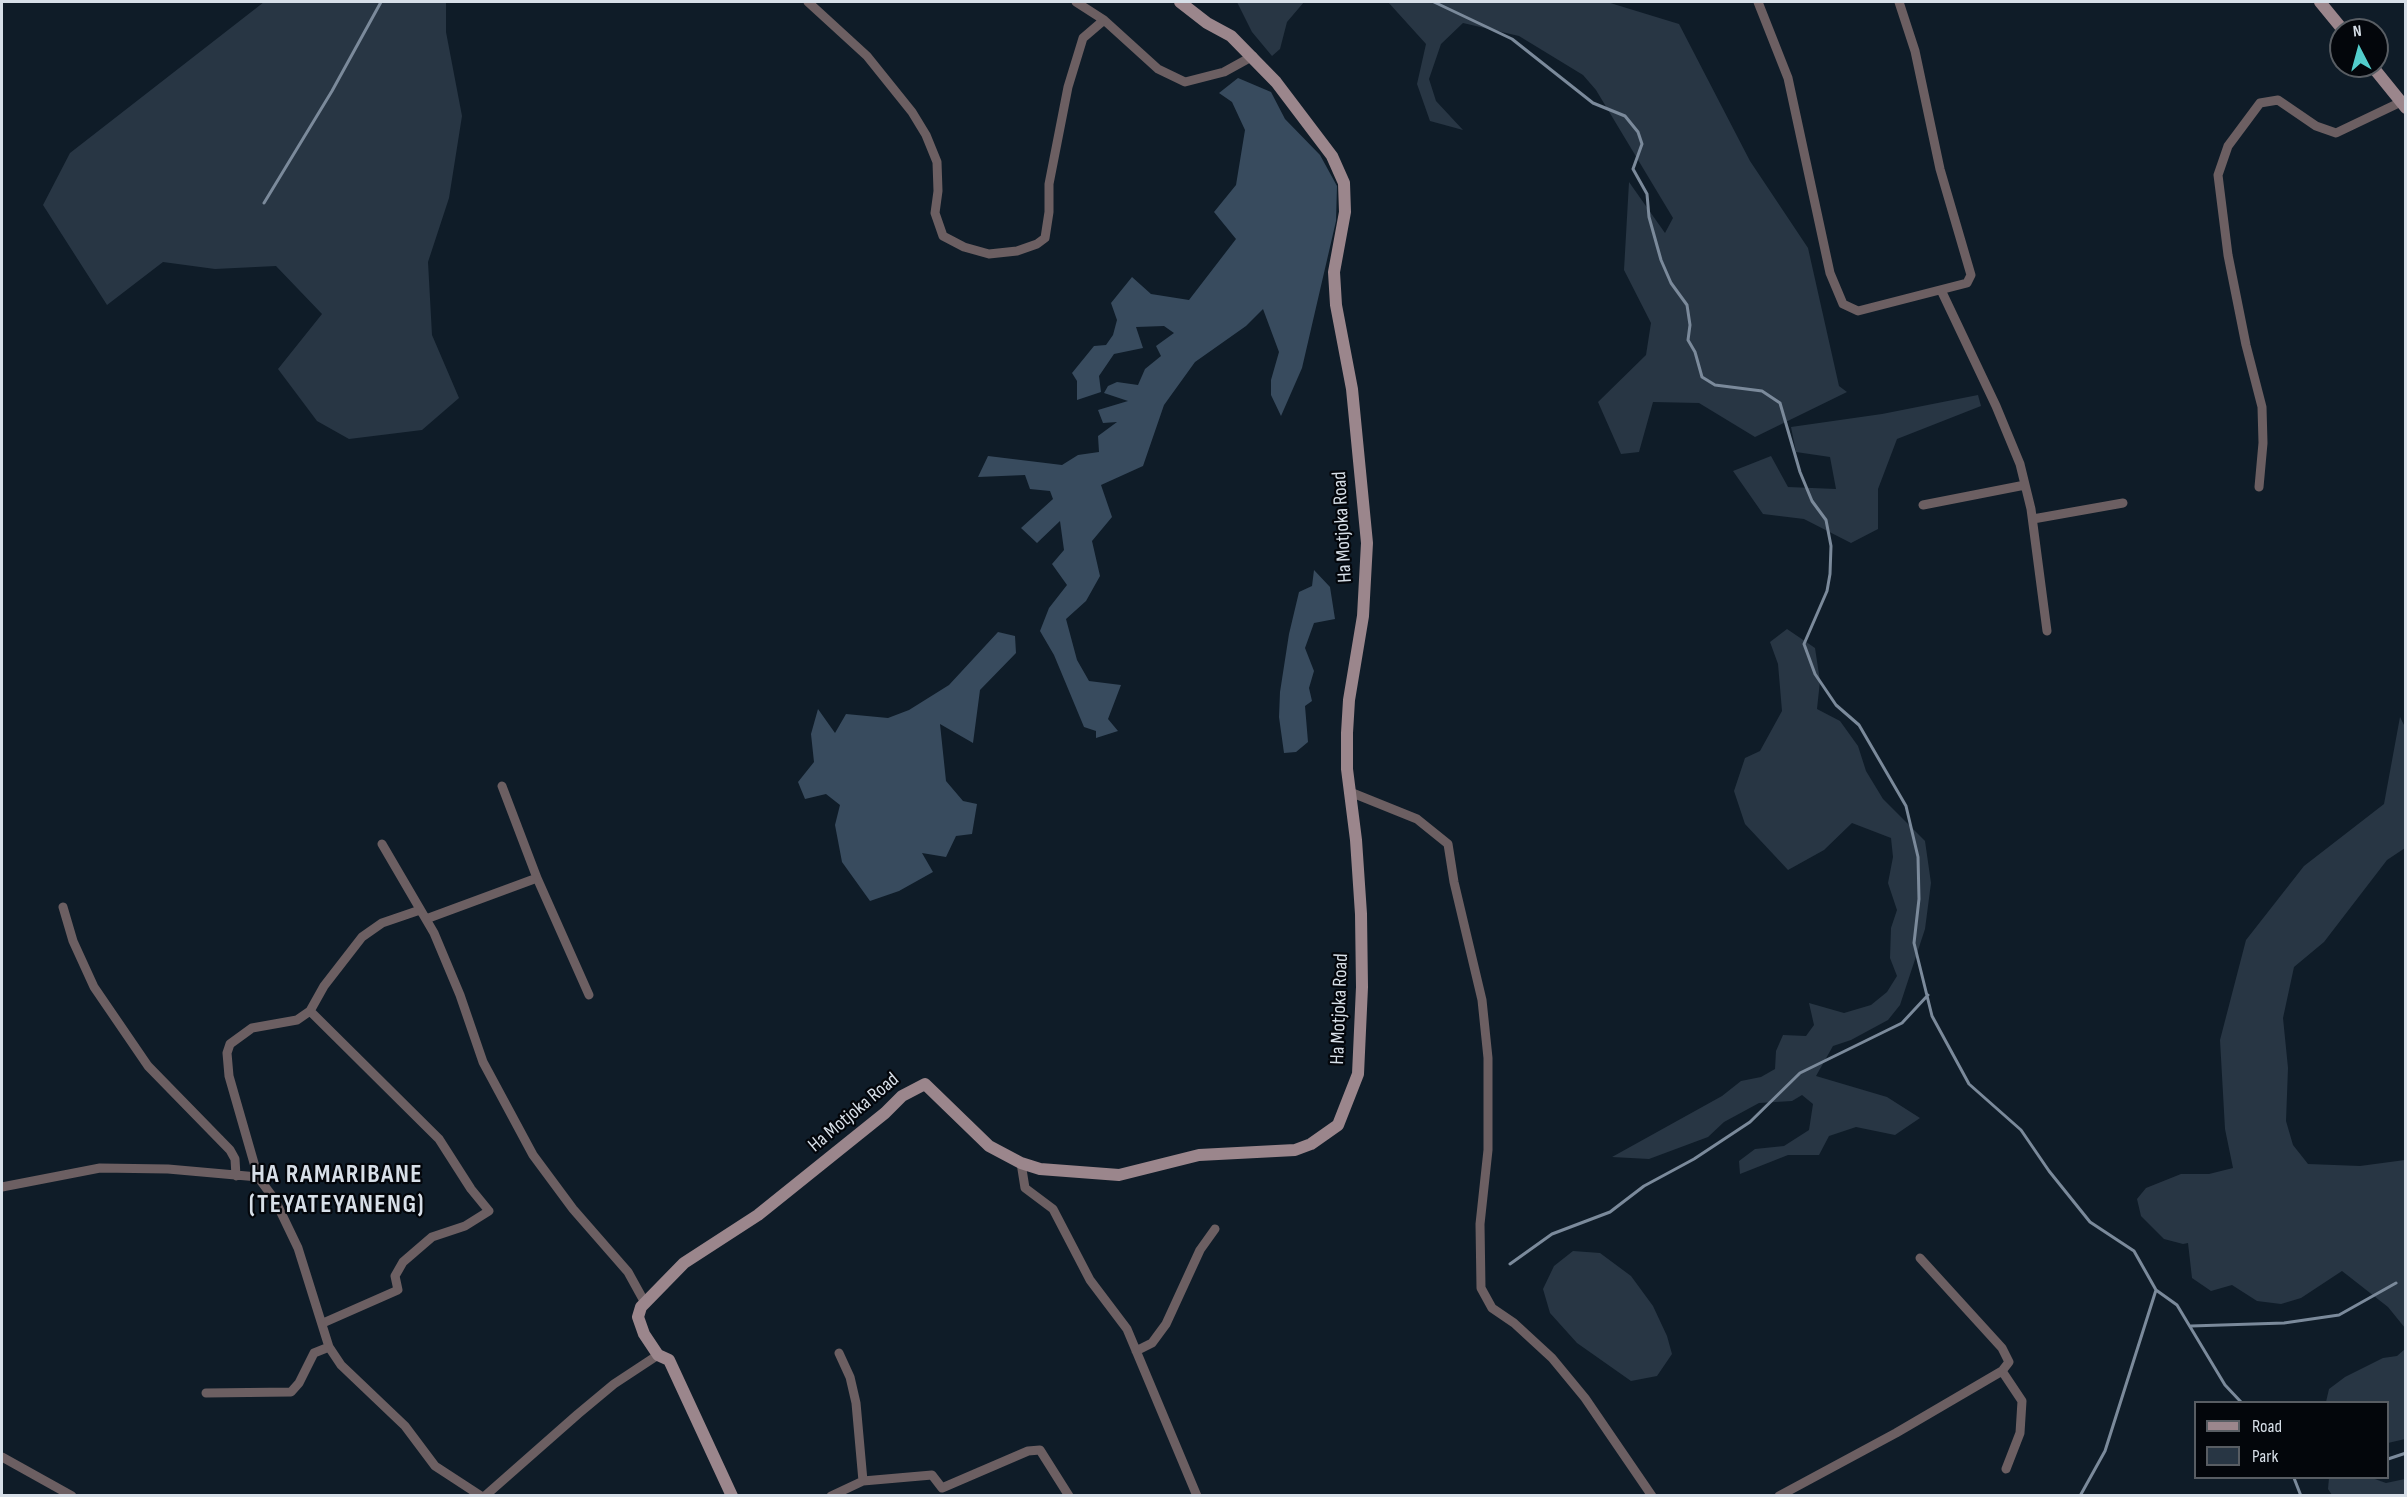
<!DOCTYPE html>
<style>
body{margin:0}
#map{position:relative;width:2407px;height:1497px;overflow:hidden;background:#0f1c28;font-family:"Sofia Sans Condensed",sans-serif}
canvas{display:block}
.frame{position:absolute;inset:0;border:3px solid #d7dfe8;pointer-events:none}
.legend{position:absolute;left:2194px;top:1401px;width:195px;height:78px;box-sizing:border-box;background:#03060b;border:2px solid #585d63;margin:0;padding:8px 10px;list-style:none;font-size:18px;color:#d7dfe8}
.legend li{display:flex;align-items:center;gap:12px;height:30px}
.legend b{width:30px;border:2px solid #585d63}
.north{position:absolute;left:2329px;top:18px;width:60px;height:60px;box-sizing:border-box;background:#03060b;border:2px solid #585d63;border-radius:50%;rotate:354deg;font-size:16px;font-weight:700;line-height:24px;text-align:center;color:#d7dfe8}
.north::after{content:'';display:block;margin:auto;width:21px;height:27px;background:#52cdcc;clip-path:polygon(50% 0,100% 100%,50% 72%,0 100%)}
</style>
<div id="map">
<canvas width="2407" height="1497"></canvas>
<div class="frame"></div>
<ul class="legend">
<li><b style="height:8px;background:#9b868c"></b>Road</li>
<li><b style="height:16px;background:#283644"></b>Park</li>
</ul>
<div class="north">N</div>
</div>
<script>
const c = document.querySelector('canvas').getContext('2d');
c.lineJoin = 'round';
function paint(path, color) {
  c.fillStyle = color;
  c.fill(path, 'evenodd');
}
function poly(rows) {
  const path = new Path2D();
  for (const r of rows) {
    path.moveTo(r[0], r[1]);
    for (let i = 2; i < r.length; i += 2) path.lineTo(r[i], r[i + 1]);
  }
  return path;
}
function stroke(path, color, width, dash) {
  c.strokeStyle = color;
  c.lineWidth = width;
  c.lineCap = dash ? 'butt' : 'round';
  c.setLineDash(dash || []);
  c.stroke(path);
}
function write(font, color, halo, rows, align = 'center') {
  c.font = font + ' "Sofia Sans Condensed",sans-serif';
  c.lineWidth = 4.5;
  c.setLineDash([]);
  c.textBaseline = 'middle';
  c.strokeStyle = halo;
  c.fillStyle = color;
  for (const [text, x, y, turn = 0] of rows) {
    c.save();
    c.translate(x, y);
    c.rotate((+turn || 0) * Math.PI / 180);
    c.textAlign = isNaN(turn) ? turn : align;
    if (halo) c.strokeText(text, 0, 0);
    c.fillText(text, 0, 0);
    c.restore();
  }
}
const green = poly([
 [264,2,446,2,446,32,462,116,449,198,428,262,432,335,459,398,422,430,349,439,317,421,278,369,322,314,276,266,215,269,163,262,107,305,43,205,70,153],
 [1237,2,1304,2,1287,22,1280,49,1272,56,1252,32],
 [1388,2,1607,2,1679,24,1750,161,1808,248,1839,386,1847,392,1755,437,1699,403,1653,402,1639,452,1621,454,1598,402,1646,355,1651,323,1624,270,1629,182,1665,233,1673,218,1596,90,1583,75,1519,36,1463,23,1441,44,1429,79,1436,101,1463,130,1430,121,1417,84,1426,44],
 [1978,395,1981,406,1897,439,1878,489,1878,529,1851,543,1804,519,1763,514,1733,471,1771,456,1788,487,1836,489,1830,457,1796,452,1791,427,1882,414],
 [1787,629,1815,648,1820,681,1817,709,1840,721,1858,746,1866,771,1883,799,1925,841,1931,883,1925,929,1900,1005,1888,1020,1851,1040,1833,1046,1816,1076,1887,1097,1920,1118,1895,1135,1856,1127,1829,1136,1819,1155,1788,1155,1740,1174,1739,1161,1755,1149,1784,1146,1809,1130,1813,1104,1802,1095,1792,1101,1759,1103,1724,1122,1708,1137,1649,1159,1612,1157,1722,1096,1741,1081,1761,1077,1775,1069,1776,1051,1783,1035,1806,1036,1814,1025,1809,1003,1844,1013,1871,1005,1887,992,1897,976,1890,958,1891,928,1897,910,1888,883,1893,857,1891,838,1852,823,1824,850,1788,870,1745,824,1734,791,1745,758,1760,751,1782,711,1778,664,1770,642],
 [2400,717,2406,729,2405,848,2387,860,2324,942,2294,967,2283,1018,2288,1068,2286,1121,2293,1145,2308,1164,2360,1166,2405,1160,2405,1328,2388,1307,2342,1271,2301,1298,2281,1304,2257,1301,2232,1285,2211,1291,2192,1278,2188,1243,2183,1244,2164,1239,2141,1216,2137,1199,2146,1188,2181,1174,2209,1174,2233,1168,2225,1129,2220,1040,2246,940,2304,866,2384,804],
 [1573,1251,1600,1253,1631,1276,1653,1306,1667,1336,1672,1354,1657,1376,1631,1381,1577,1343,1550,1313,1543,1289,1554,1266],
 [2405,1349,2405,1439,2388,1443,2388,1402,2326,1402,2329,1389,2345,1377,2383,1358,2397,1356],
 [2329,1478,2372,1478,2386,1483,2405,1479,2405,1495,2332,1495,2328,1489]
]);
const forest = poly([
 [1238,78,1271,92,1285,119,1320,155,1337,186,1336,221,1302,368,1281,416,1271,395,1271,380,1279,352,1263,309,1246,326,1195,362,1164,405,1143,466,1101,485,1112,517,1092,541,1100,576,1086,601,1066,619,1077,660,1089,681,1121,685,1108,719,1118,731,1096,738,1096,731,1084,727,1054,655,1040,631,1049,608,1067,585,1052,564,1064,550,1060,521,1037,543,1021,528,1053,499,1050,491,1030,489,1025,475,978,477,988,456,1062,465,1078,455,1099,452,1098,436,1117,422,1103,423,1098,410,1128,401,1104,393,1108,386,1117,382,1138,385,1145,369,1161,356,1156,346,1174,333,1164,326,1136,327,1143,348,1114,354,1099,376,1101,392,1077,400,1077,381,1072,373,1094,346,1106,345,1113,335,1117,320,1111,303,1132,277,1151,294,1189,300,1236,239,1214,212,1236,185,1245,130,1232,102,1219,93],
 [1314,570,1330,587,1335,619,1314,623,1305,648,1314,671,1309,688,1312,701,1305,706,1308,742,1296,752,1284,753,1279,717,1280,692,1289,634,1299,592,1312,586],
 [998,632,1015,636,1016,653,980,690,973,743,940,724,946,781,963,801,977,804,972,834,956,836,946,857,922,853,933,872,899,891,870,901,842,862,835,825,840,805,826,794,805,799,798,782,814,762,811,734,818,709,835,733,846,714,888,718,909,710,949,685]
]);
const stream = poly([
 [1434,2,1512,39,1593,103,1625,116,1638,132,1642,144,1633,169,1647,194,1649,217,1661,260,1671,283,1687,305,1690,325,1688,340,1695,352,1702,377,1715,385,1762,391,1780,403,1800,472,1812,501,1826,520,1831,546,1830,574,1827,591,1804,644,1815,674,1836,705,1859,725,1906,806,1918,857,1919,899,1914,943,1932,1016,1969,1084,2021,1130,2049,1171,2090,1222,2134,1251,2156,1290,2177,1305,2225,1385,2241,1402],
 [264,203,332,91,381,2],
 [1510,1264,1552,1234,1610,1212,1644,1186,1694,1159,1750,1122,1800,1073,1902,1023,1928,995],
 [2191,1326,2284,1323,2339,1315,2396,1283],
 [2388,1459,2406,1453],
 [2294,1478,2301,1496],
 [2080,1496,2105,1451,2156,1290]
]);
const street = poly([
 [808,2,867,56,912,112,926,135,937,162,938,191,935,213,943,236,964,247,989,254,1017,251,1037,244,1045,238,1049,212,1049,184,1068,87,1083,38,1104,20],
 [1076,2,1104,20,1158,69,1185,82,1224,72,1253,56],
 [1758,2,1788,78,1830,273,1843,304,1858,311,1967,283,1971,275,1940,169,1915,51,1899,2],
 [1941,290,1996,406,2020,464,2031,509,2047,631],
 [2259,487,2263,443,2262,407,2246,345,2228,255,2218,175,2228,146,2260,103,2278,100,2316,126,2336,133,2401,102],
 [1923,505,2025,485],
 [2033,519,2123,503],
 [1350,792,1417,819,1448,844,1454,882,1482,1000,1488,1058,1488,1150,1480,1224,1481,1288,1492,1308,1514,1323,1552,1358,1585,1398,1652,1496],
 [382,844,434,933,460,995,483,1062,533,1155,573,1209,628,1272,644,1301],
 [537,878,589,995],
 [63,907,73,941,94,987,148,1066,230,1150,235,1159,236,1176],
 [426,919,537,878,502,786],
 [310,1011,297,1020,252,1028,230,1044,227,1053,229,1076,258,1177,275,1200,298,1248,329,1347,341,1365,405,1426,435,1466,481,1496],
 [1021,1163,1025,1188,1053,1209,1090,1280,1127,1329,1197,1496],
 [2,1187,100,1168,168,1169,258,1177],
 [323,1323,398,1290,395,1276,403,1262,432,1237,465,1226,489,1211,471,1189,439,1139,310,1011,324,986,362,937,382,923,420,910],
 [1136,1351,1152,1343,1166,1324,1200,1250,1215,1229],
 [839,1353,850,1377,856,1403,863,1481],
 [2002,1371,2022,1401,2020,1433,2006,1469],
 [206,1393,291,1392,299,1383,314,1353,329,1347],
 [2,1457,72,1496],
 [485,1496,578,1414,614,1384,658,1355],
 [831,1496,863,1481,932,1475,942,1488,1028,1451,1040,1450,1069,1496],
 [1779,1496,1896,1433,2002,1371,2009,1362,2002,1348,1920,1258]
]);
const secondary = poly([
 [2320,2,2343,30],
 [2372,66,2406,108],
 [732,1496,669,1360,658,1355,644,1334,638,1317,641,1307,684,1263,758,1215,885,1113,902,1096,925,1084,989,1146,1021,1163,1040,1169,1119,1175,1199,1155,1295,1150,1311,1144,1338,1125,1358,1074,1362,987,1361,914,1356,840,1347,769,1347,733,1349,700,1363,616,1367,543,1352,389,1336,305,1334,272,1345,212,1344,183,1332,156,1276,82,1231,36,1207,23,1180,2]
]);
const streetNames = [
 ["Ha Motjoka Road",1343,527,-93],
 ["Ha Motjoka Road",1340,1009,-88],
 ["Ha Motjoka Road",854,1113,-40]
];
const districtNames = [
 ["HA RAMARIBANE",337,1175],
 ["(TEYATEYANENG)",337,1205]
];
paint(green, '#283644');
paint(forest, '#384b5e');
stroke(stream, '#7b8a9b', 3);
stroke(street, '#6c5f62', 9);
stroke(secondary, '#9b868c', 12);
write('20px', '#d7dfe8', '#03060b', streetNames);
c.letterSpacing = '1.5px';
write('bold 26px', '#d7dfe8', '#03060b', districtNames);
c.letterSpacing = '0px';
</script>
